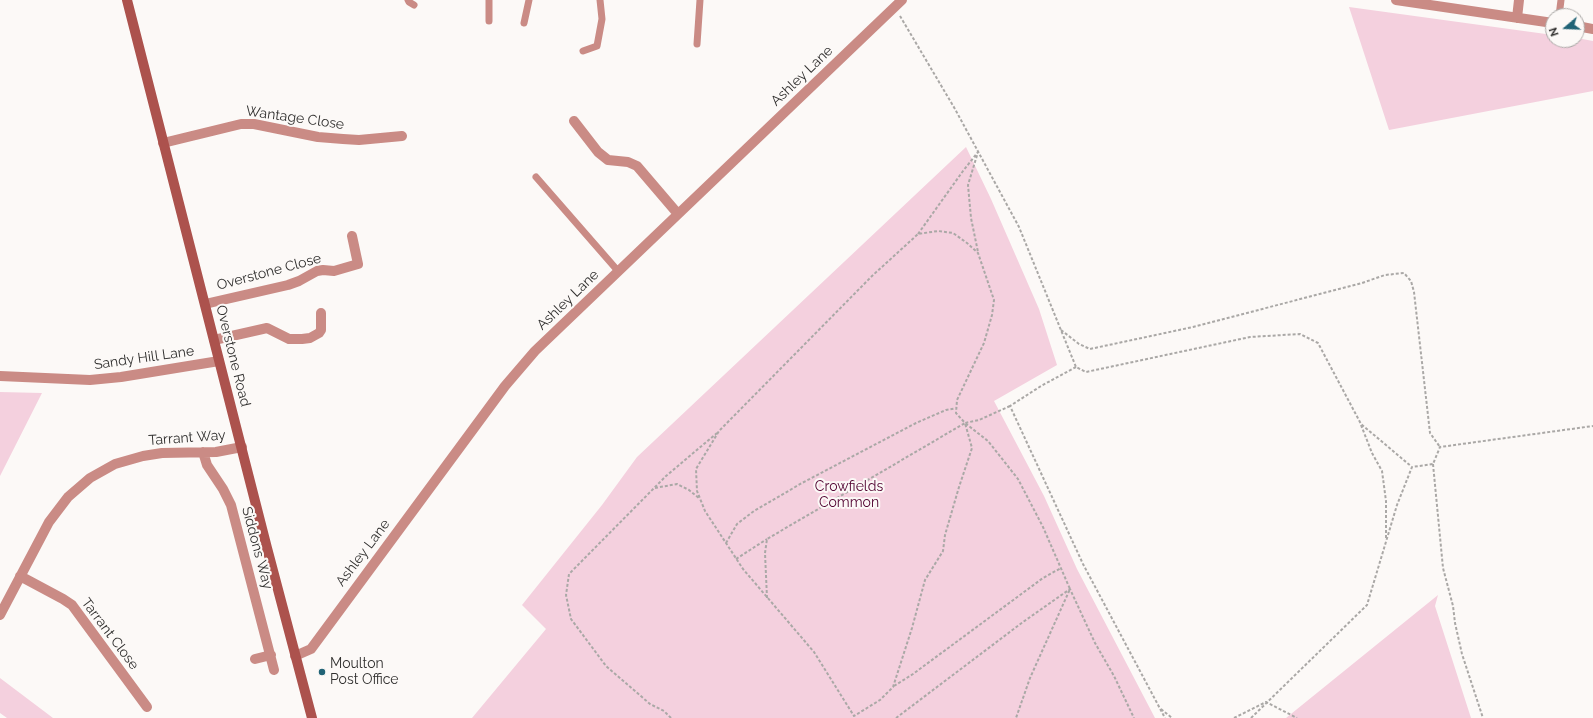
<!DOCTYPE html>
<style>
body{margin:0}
#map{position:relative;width:1593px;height:718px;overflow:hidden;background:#fcf9f7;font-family:Raleway,sans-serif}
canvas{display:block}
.north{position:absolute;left:1545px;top:8px;width:40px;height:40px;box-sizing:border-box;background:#fcf9f7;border:1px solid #aba9a7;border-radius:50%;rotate:251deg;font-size:11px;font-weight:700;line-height:16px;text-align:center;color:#31302f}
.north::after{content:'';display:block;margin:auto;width:14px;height:18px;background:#216376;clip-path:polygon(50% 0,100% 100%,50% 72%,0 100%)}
</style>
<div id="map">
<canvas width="1593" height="718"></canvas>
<div class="north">N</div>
</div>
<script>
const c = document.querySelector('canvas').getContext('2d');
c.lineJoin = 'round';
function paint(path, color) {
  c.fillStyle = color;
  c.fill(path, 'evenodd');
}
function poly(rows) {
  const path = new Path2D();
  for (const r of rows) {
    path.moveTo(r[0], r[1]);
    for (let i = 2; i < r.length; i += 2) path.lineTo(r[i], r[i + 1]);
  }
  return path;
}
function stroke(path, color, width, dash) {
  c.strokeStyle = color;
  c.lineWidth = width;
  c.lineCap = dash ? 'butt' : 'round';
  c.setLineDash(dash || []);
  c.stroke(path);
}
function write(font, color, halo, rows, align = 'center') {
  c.font = font + ' Raleway,sans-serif';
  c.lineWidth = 4;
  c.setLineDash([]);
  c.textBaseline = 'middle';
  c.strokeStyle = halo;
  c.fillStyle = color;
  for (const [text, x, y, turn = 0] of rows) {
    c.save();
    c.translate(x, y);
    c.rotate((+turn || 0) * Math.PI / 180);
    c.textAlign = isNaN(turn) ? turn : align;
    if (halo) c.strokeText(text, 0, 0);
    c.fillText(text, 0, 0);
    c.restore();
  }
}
const green = poly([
 [1349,7,1553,35,1553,40,1577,40,1577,38,1593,41,1593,91,1389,130],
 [966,147,991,199,1039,309,1057,365,994,401,1044,496,1077,569,1155,718,472,718,546,629,522,605,602,505,637,457],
 [0,392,42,393,0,476],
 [1438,595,1435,606,1471,718,1286,718],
 [0,678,53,718,7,718,0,713]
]);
const path = poly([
 [900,16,955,109,1019,227,1076,367,1086,372,1250,337,1300,334,1318,343,1361,424,1412,467],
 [918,234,963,171,978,152,968,185,971,218,978,252],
 [1061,330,1079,344,1090,349,1193,327,1362,283,1385,275,1404,273,1411,281,1414,292,1430,433,1440,447],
 [1076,367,1041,386,1010,406,1083,564,1165,718],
 [1010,406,979,420,965,423,956,413,957,400,984,343,992,315,994,300,978,253,967,243,953,233,938,231,918,234,872,276,719,431,696,469,697,491,705,511,743,569,814,652,854,716,880,700,893,687,912,628,925,580,943,551,945,535,959,487,972,448,965,423,988,441,1018,479,1043,527,1070,589,1030,678,1016,718],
 [1361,425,1372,453,1382,471,1386,501,1386,538],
 [1433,464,1443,568,1453,606,1455,623,1462,654,1483,718],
 [655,488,677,484,689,490,700,499],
 [726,543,737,524,754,511,802,483,916,423,946,410,957,408],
 [736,559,767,539],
 [767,598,765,553,767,539,965,423],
 [894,686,913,674,1043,578,1061,568],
 [1161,709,1172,718],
 [671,718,664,711,650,704,606,666,571,619,566,595,569,574,666,476,717,433],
 [896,718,1023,622,1070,589,1095,643,1114,676,1134,718],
 [1234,718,1266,702,1297,718],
 [1251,718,1367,605,1397,505,1412,467,1433,464,1440,447,1593,426]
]);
const lane = poly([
 [408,0,409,2,414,5],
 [489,0,489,21],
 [1559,16,1561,0],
 [524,23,529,0],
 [697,44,700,0],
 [583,51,597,46,602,19,600,0],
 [536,177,618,271]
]);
const street = poly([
 [1396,0,1553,23],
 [1517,18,1519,0],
 [1577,26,1593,29],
 [574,121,598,152,608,160,628,162,637,166,678,214],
 [163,143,241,124,254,124,318,137,343,139,359,140,402,136],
 [205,304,288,285,299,281,317,271,323,270,334,271,358,264,352,236],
 [214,340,267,328,289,339,302,339,310,338,319,333,321,330,321,313],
 [0,376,90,380,121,377,219,361],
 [203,452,207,465,223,489,231,505,274,670],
 [20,576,63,599,72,605,147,707],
 [0,615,49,522,68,497,90,478,115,464,143,456,162,453,216,452,242,447],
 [295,656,311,649,505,386,535,351,902,0],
 [255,659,271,655]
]);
const secondary = poly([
 [127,0,267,548,312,718]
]);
const markers = [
 [322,672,4,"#216376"]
];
const streetNames = [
 ["Ashley Lane",802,76,-44],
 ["Wantage Close",295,118,8],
 ["Overstone Close",269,272,-15],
 ["Ashley Lane",568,300,-44],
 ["Overstone Road",233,356,76],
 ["Sandy Hill Lane",144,358,-8],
 ["Tarrant Way",187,438,-4],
 ["Siddons Way",257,548,75],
 ["Ashley Lane",363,553,-53],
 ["Tarrant Close",110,634,53]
];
const parkNames = [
 ["Crowfields",849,487],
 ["Common",849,503]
];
const poiNames = [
 ["Moulton",330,664],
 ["Post Office",330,680]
];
paint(green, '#f4d0de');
stroke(path, '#aaa8a6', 2, [3, 2]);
stroke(lane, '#ca8b85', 7);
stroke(street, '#ca8b85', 10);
stroke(secondary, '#ac524d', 10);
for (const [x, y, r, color] of markers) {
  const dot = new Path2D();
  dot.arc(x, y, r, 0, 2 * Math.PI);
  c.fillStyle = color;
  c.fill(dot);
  stroke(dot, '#fcf9f7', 1.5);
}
write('14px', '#31302f', '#fcf9f7', streetNames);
write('14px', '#510230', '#fcf9f7', parkNames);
write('14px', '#31302f', '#fcf9f7', poiNames, 'left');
</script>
